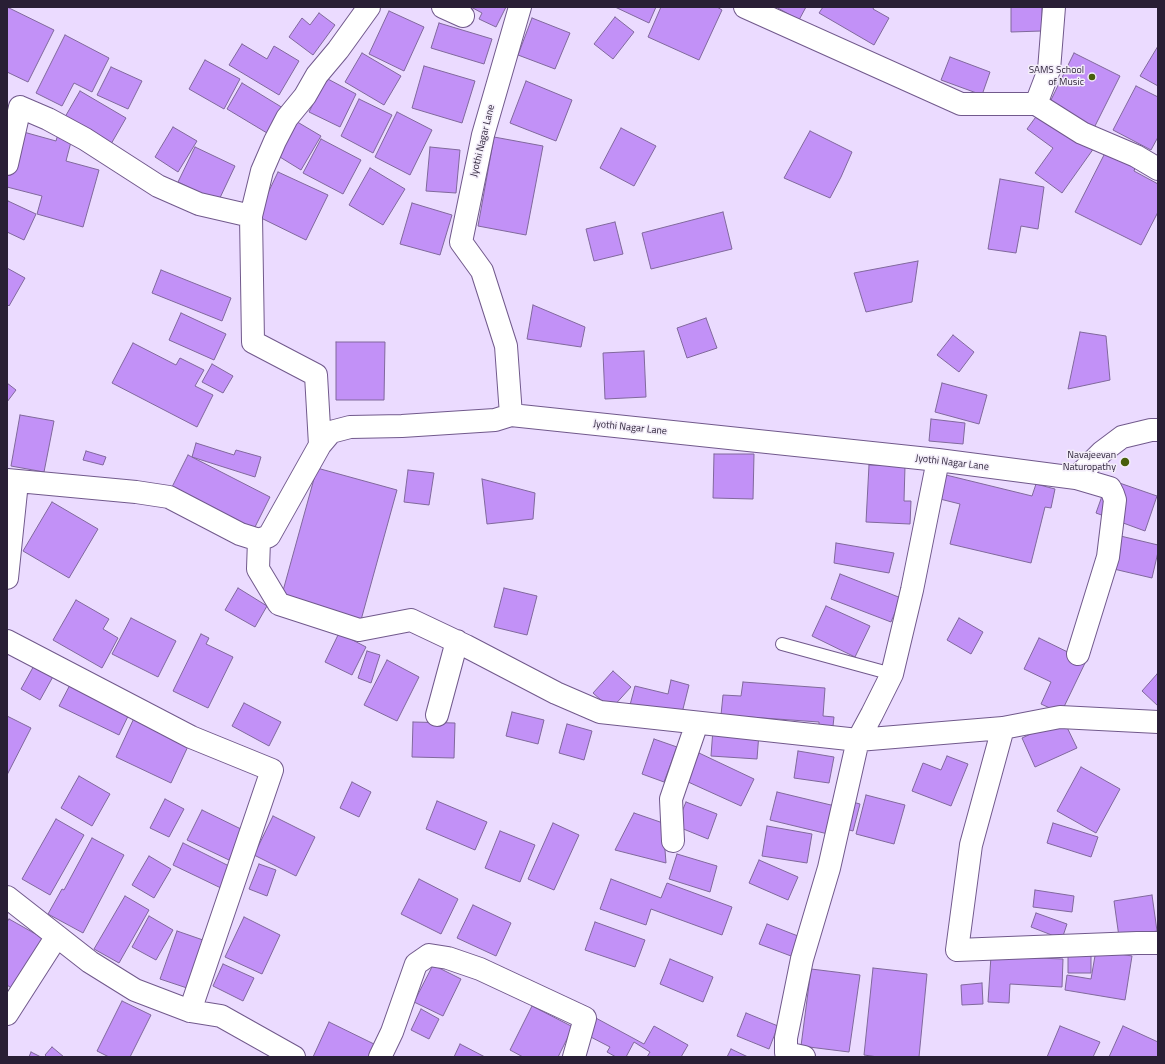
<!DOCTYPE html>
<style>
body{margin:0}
#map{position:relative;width:1165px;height:1064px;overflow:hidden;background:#ebdbff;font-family:"Titillium Web",sans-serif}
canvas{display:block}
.frame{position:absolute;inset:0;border:8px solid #291f35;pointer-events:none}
</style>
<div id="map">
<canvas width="1165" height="1064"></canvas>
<div class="frame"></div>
</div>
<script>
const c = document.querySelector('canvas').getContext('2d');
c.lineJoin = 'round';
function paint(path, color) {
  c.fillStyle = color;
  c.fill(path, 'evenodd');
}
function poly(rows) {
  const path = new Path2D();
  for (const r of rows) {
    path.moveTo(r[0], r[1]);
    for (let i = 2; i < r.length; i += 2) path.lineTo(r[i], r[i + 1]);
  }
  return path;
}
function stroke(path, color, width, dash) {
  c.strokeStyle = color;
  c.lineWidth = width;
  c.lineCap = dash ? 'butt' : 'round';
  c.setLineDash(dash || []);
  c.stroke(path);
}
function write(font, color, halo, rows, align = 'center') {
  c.font = font + ' "Titillium Web",sans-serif';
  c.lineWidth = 3;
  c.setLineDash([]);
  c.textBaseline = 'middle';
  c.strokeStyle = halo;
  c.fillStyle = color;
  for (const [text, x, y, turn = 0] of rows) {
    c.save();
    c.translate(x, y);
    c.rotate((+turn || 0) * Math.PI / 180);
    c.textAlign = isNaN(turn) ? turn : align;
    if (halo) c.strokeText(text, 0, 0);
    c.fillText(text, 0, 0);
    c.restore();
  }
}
const building = poly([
 [7,7,54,30,28,82,7,72,7,7],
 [471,7,506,7,496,27,479,19,482,13,471,7],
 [615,7,656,7,649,23,615,7],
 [661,7,717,7,722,10,699,60,648,37,661,7],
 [776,7,806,7,799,20,776,7],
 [823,7,874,7,873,9,889,18,874,45,819,13,823,7],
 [1011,7,1042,7,1042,31,1011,32,1011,7],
 [389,11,424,27,404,71,369,54,389,11],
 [319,13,335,25,313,55,289,37,302,18,310,25,319,13],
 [615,17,634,32,613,59,594,44,615,17],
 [532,18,570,33,555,69,518,55,532,18],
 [439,23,492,39,484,64,431,48,439,23],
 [65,35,109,58,92,92,74,83,62,106,36,93,65,35],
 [242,44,267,59,274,46,299,61,279,95,229,65,242,44],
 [1158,46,1158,86,1140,76,1158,46],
 [362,53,401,76,384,105,345,82,362,53],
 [1074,53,1120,76,1094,128,1048,106,1074,53],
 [950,57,990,72,982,95,941,80,950,57],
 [205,60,240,79,224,109,189,89,205,60],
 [424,66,475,81,462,123,412,108,424,66],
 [111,67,142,81,128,109,97,95,111,67],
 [326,78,356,94,340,127,309,112,326,78],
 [526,81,572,100,556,141,510,123,526,81],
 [242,83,283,108,267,133,227,109,242,83],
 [1136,86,1158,97,1158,137,1151,150,1113,130,1136,86],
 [80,91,126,118,111,144,65,117,80,91],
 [359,99,392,115,373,153,341,136,359,99],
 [1041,110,1094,148,1062,193,1035,173,1053,148,1027,129,1041,110],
 [397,112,432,130,410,175,375,157,397,112],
 [294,120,321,136,301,170,275,154,294,120],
 [173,127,197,141,178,172,155,157,173,127],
 [621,128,656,146,634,186,600,168,621,128],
 [20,131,56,141,58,134,72,138,66,161,99,170,83,227,37,214,42,196,7,187,7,177,20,131],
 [810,131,852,152,841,177,830,198,784,178,810,131],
 [494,137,543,146,526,235,478,226,494,137],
 [321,139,361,160,343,194,303,173,321,139],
 [195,147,235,166,218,202,178,182,195,147],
 [430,147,460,150,456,193,426,191,430,147],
 [1105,153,1135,168,1134,171,1158,184,1158,212,1141,245,1075,212,1105,153],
 [370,168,405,189,383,225,349,205,370,168],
 [278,172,328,195,306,240,257,216,278,172],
 [1000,179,1044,187,1038,229,1021,226,1016,253,988,249,1000,179],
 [8,201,36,214,24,240,7,232,7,203,8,201],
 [412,203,452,215,440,255,400,244,412,203],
 [723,212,732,249,651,269,642,233,723,212],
 [615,222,623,254,594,261,586,229,615,222],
 [918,261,912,302,866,312,854,273,918,261],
 [7,268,25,278,9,306,7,304,7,268],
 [161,270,231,298,222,321,152,293,161,270],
 [533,305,585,327,581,347,527,339,533,305],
 [181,313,226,334,214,360,169,340,181,313],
 [706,318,717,348,687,358,677,328,706,318],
 [1080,332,1106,336,1110,380,1068,389,1080,332],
 [953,335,974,352,959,372,937,355,953,335],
 [336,342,385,342,384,400,336,400,336,342],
 [133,343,176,365,180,358,204,370,195,386,213,395,197,427,112,383,133,343],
 [644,351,646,397,605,399,603,353,644,351],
 [212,364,233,376,223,393,202,382,212,364],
 [7,383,16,390,7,402,7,383],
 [942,383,987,395,979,424,935,412,942,383],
 [20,415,54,421,44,472,11,466,20,415],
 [931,419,965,423,963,444,929,441,931,419],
 [196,443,234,455,236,450,261,457,255,477,192,457,196,443],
 [86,451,106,457,103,465,83,460,86,451],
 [714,454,754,454,753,499,713,498,714,454],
 [188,455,270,497,254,529,172,487,188,455],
 [869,465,905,466,904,501,911,501,910,524,866,522,869,465],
 [317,468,397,490,361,620,281,598,317,468],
 [408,470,434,473,429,505,404,502,408,470],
 [946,475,1032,496,1036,484,1055,489,1051,508,1045,507,1031,563,950,544,960,504,940,499,946,475],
 [482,479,535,493,533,519,487,524,482,479],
 [1108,479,1157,496,1145,531,1096,513,1108,479],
 [52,502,98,529,69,578,23,551,52,502],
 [1108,533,1158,545,1158,552,1152,578,1101,566,1108,533],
 [836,543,894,553,889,573,834,563,836,543],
 [840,574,901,598,891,622,831,599,840,574],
 [238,588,267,606,255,627,225,610,238,588],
 [504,588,537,596,527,635,494,627,504,588],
 [76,600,109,619,103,629,118,638,102,668,53,640,76,600],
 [826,606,870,626,855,657,812,636,826,606],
 [131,618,176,641,158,677,112,654,131,618],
 [959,618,983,632,971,654,947,640,959,618],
 [339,633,366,647,352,675,325,662,339,633],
 [201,634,209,638,206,644,233,657,208,708,173,691,201,634],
 [1039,638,1086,661,1061,713,1041,704,1051,682,1024,669,1039,638],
 [367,651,380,655,371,683,358,678,367,651],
 [387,660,419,677,397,721,364,705,387,660],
 [36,662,55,673,40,700,21,689,36,662],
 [613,671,631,687,611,709,593,693,613,671],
 [1157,674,1158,674,1158,706,1142,691,1157,674],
 [671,680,689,685,681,717,630,705,635,686,668,694,671,680],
 [72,681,131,710,119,735,59,706,72,681],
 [743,682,825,688,823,716,834,717,833,726,819,725,819,722,721,715,723,695,741,696,743,682],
 [244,703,281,722,269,746,232,726,244,703],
 [512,712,544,720,538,744,506,736,512,712],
 [7,716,31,728,7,775,7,716],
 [135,716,190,742,171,783,116,757,135,716],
 [1063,719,1077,748,1035,767,1022,738,1063,719],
 [413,722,455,723,454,758,412,757,413,722],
 [567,724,592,731,584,760,559,753,567,724],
 [713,729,759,733,757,759,711,756,713,729],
 [654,739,677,747,664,782,642,774,654,739],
 [798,751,834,757,829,783,794,778,798,751],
 [699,753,754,779,741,806,686,781,699,753],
 [947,756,968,764,951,806,912,791,923,763,941,770,947,756],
 [1081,767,1120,789,1096,833,1057,811,1081,767],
 [79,776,110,794,92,826,61,808,79,776],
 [352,782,371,792,359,817,340,808,352,782],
 [777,792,835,806,828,834,770,820,777,792],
 [866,795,905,805,894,844,856,834,866,795],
 [165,799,184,809,169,837,150,828,165,799],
 [437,801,487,822,475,850,426,829,437,801],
 [849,801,860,804,853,831,842,828,849,801],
 [686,802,717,814,708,839,676,826,686,802],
 [202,810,243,830,229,860,187,840,202,810],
 [634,813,663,823,666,863,615,850,634,813],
 [273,816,315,837,296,876,254,855,273,816],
 [56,819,84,835,50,895,22,879,56,819],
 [553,823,579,835,554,890,528,879,553,823],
 [1053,823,1098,837,1091,857,1047,843,1053,823],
 [767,826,812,834,807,863,762,856,767,826],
 [500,831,535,845,520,882,485,868,500,831],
 [92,838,124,855,83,933,48,914,62,889,64,890,92,838],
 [183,843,233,868,223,889,173,865,183,843],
 [677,854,717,866,710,892,669,879,677,854],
 [149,856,171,869,154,898,132,885,149,856],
 [759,860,798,877,788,900,749,883,759,860],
 [259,864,276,870,267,896,249,889,259,864],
 [419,879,458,899,441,934,401,914,419,879],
 [611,879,661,898,667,883,732,907,722,935,651,909,646,925,600,909,611,879],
 [1035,890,1074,896,1072,912,1033,907,1035,890],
 [1152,895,1157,931,1119,937,1114,901,1152,895],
 [125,896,149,910,119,963,94,949,125,896],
 [473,905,511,923,496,956,457,938,473,905],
 [1036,913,1067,924,1062,939,1031,927,1036,913],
 [149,916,173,930,156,960,132,947,149,916],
 [244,917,280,935,262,974,225,957,244,917],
 [9,919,48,941,17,992,7,985,7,922,9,919],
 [595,922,645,940,635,967,585,950,595,922],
 [767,924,798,936,791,956,759,944,767,924],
 [177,931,203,940,187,988,160,979,177,931],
 [1096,950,1132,956,1125,1000,1065,990,1067,975,1091,979,1096,950],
 [1068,952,1091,952,1091,973,1068,973,1068,952],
 [991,956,1063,959,1062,987,1010,984,1009,1003,988,1002,991,956],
 [670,959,713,977,703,1002,660,984,670,959],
 [223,964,254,978,243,1001,213,986,223,964],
 [433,965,461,979,443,1016,414,1002,433,965],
 [873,968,927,974,919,1057,878,1057,864,1055,873,968],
 [811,969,860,975,849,1052,801,1046,811,969],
 [982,983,983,1004,962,1005,961,985,982,983],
 [122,1001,151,1015,130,1057,109,1057,97,1051,122,1001],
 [532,1006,573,1027,558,1057,523,1057,510,1050,532,1006],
 [421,1009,439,1019,429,1039,411,1030,421,1009],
 [746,1013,778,1026,769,1049,737,1036,746,1013],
 [594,1017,644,1044,654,1026,688,1045,681,1057,647,1057,650,1052,634,1042,626,1057,616,1057,607,1052,610,1047,585,1034,594,1017],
 [329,1022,376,1045,370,1057,313,1057,329,1022],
 [1060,1026,1100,1042,1093,1057,1047,1057,1060,1026],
 [1123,1026,1158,1042,1158,1057,1109,1057,1123,1026],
 [460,1044,485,1057,454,1057,460,1044],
 [52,1047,64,1057,47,1057,45,1055,52,1047],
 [731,1049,748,1057,727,1057,731,1049],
 [31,1052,41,1057,29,1057,31,1052]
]);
const lane = poly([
 [782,644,892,674]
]);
const street = poly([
 [443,7,463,16],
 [520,7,483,135,461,242,482,271,506,346,511,415,938,460,1076,478,1102,452,1122,437,1151,430,1158,430],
 [745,7,961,104,1036,104,1082,133,1136,156,1158,169],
 [1036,104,1049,70,1054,7],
 [7,164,20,107,48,119,85,139,158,186,199,204,251,216,262,171,275,141,287,118,305,96,317,75,338,50,369,7],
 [251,216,253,342,316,375,320,445],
 [1076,478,1110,488,1113,494,1115,500,1108,557,1078,654],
 [7,480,136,492,169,497,240,534,259,540,269,536,320,445,331,432,350,427,402,426,495,420,511,415],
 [259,540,258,569,279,604,359,630,411,620,466,646,556,693,600,712,858,740,1003,728,1060,717,1158,722],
 [7,578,17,482],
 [7,641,191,737,272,770,190,1011],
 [437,715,457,641],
 [1003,728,971,845,957,950,1137,943,1158,943],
 [673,841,671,799,697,723],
 [7,897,90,962,135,990,190,1011,221,1016,294,1057],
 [7,1014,57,936],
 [380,1057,392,1032,416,964,429,955,448,958,480,969,585,1018,574,1057],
 [804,1057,786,1053,786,1038,802,959,829,868,858,740,872,714,892,674,912,590,938,460]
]);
const markers = [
 [1092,77,4,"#485f0b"],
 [1125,462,5,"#485f0b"]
];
const poiNames = [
 ["SAMS School",1084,71],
 ["of Music",1084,83],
 ["Navajeevan",1116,456],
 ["Naturopathy",1116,468]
];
const streetNames = [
 ["Jyothi Nagar Lane",483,141,-76],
 ["Jyothi Nagar Lane",630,428,6],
 ["Jyothi Nagar Lane",952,463,7]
];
paint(building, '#c291f7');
stroke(building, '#80689c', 1);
stroke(lane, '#71598c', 14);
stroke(street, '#71598c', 24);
stroke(lane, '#fff', 12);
stroke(street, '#fff', 22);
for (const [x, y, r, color] of markers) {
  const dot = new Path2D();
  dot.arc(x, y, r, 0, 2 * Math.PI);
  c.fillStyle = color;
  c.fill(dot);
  stroke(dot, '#f3edf9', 1.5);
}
write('10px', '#291f35', '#f3edf9', poiNames, 'right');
write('10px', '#291f35', '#f3edf9', streetNames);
</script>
